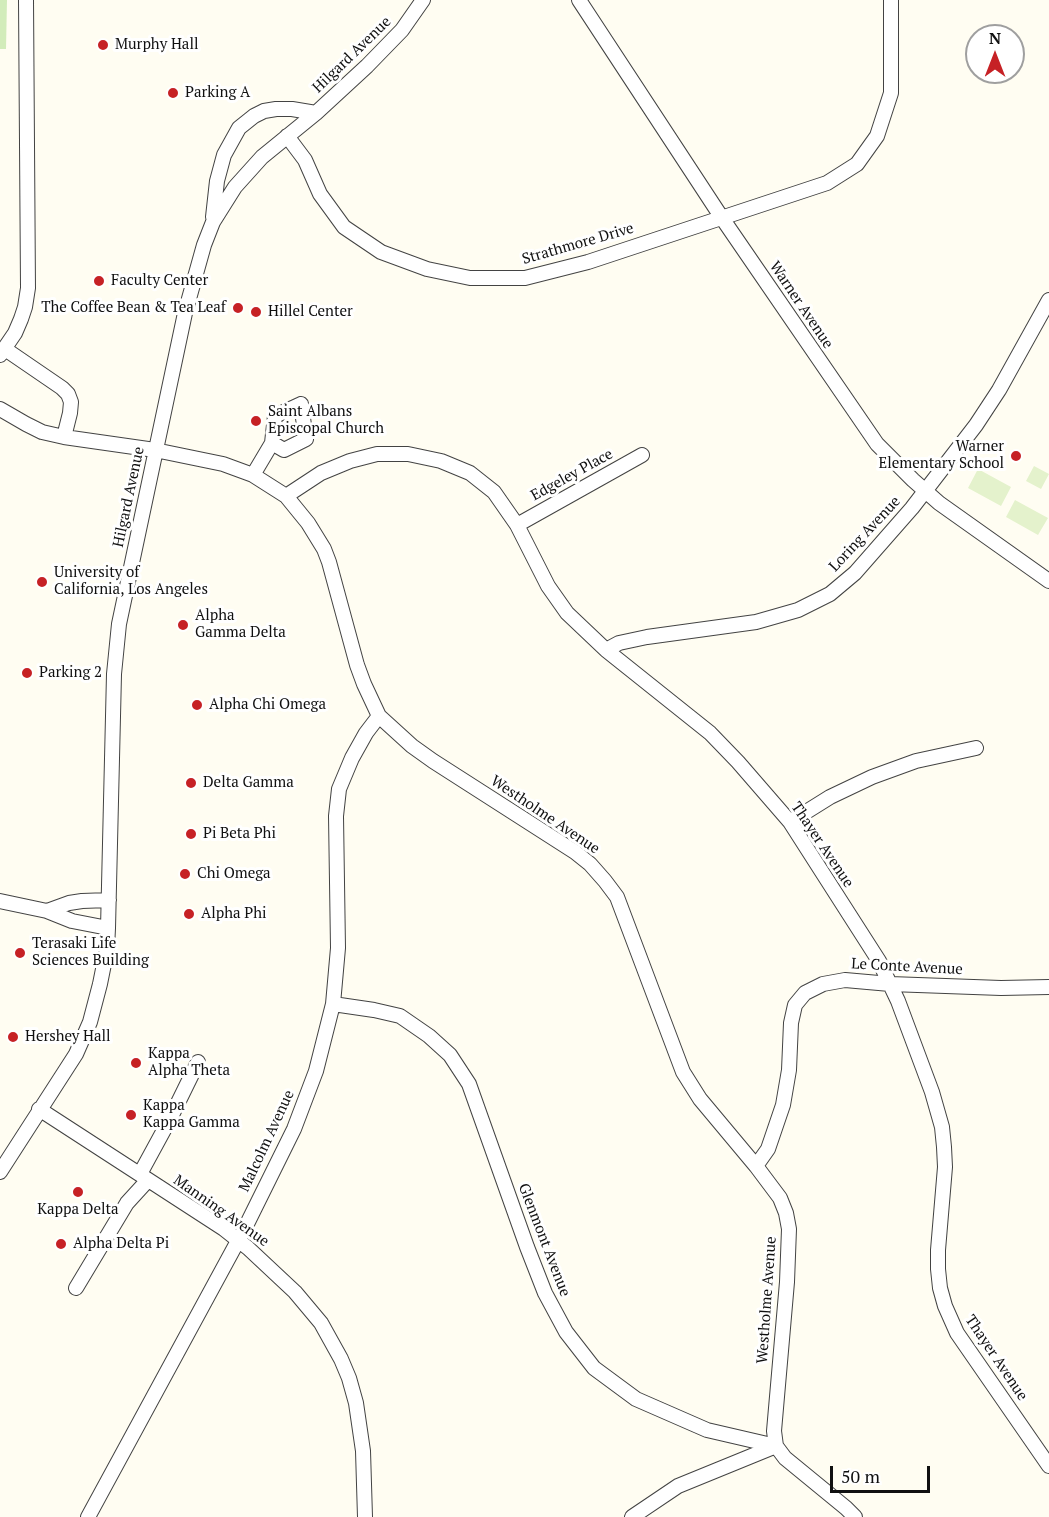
<!DOCTYPE html>
<style>
body{margin:0}
#map{position:relative;width:1049px;height:1517px;overflow:hidden;background:#fffdf2;font-family:"PT Serif",serif}
canvas{display:block}
.north{position:absolute;left:965px;top:24px;width:60px;height:60px;box-sizing:border-box;background:#fff;border:2px solid #9f9f9f;border-radius:50%;rotate:0deg;font-size:16px;font-weight:700;line-height:24px;text-align:center;color:#101010}
.north::after{content:'';display:block;margin:auto;width:21px;height:27px;background:#c62125;clip-path:polygon(50% 0,100% 100%,50% 72%,0 100%)}
.scale{position:absolute;left:830px;top:1466px;width:100px;height:27px;box-sizing:border-box;border:3px solid #101010;border-top:0;padding-left:8px;font-size:18px;line-height:21px;white-space:nowrap;color:#101010;-webkit-text-stroke:4px #fff;paint-order:stroke}
</style>
<div id="map">
<canvas width="1049" height="1517"></canvas>
<div class="north">N</div>
<div class="scale">50 m</div>
</div>
<script>
const c = document.querySelector('canvas').getContext('2d');
c.lineJoin = 'round';
function paint(path, color) {
  c.fillStyle = color;
  c.fill(path, 'evenodd');
}
function poly(rows) {
  const path = new Path2D();
  for (const r of rows) {
    path.moveTo(r[0], r[1]);
    for (let i = 2; i < r.length; i += 2) path.lineTo(r[i], r[i + 1]);
  }
  return path;
}
function stroke(path, color, width, dash) {
  c.strokeStyle = color;
  c.lineWidth = width;
  c.lineCap = dash ? 'butt' : 'round';
  c.setLineDash(dash || []);
  c.stroke(path);
}
function write(font, color, halo, rows, align = 'center') {
  c.font = font + ' "PT Serif",serif';
  c.lineWidth = 6;
  c.setLineDash([]);
  c.textBaseline = 'middle';
  c.strokeStyle = halo;
  c.fillStyle = color;
  for (const [text, x, y, turn = 0] of rows) {
    c.save();
    c.translate(x, y);
    c.rotate((+turn || 0) * Math.PI / 180);
    c.textAlign = isNaN(turn) ? turn : align;
    if (halo) c.strokeText(text, 0, 0);
    c.fillText(text, 0, 0);
    c.restore();
  }
}
const green = poly([
 [0,0,7,0,6,49,0,49]
]);
const pitch = poly([
 [1034,466,1049,474,1041,489,1026,481],
 [978,469,1011,487,1001,506,968,488],
 [1015,500,1048,518,1038,535,1006,517]
]);
const minor = poly([
 [579,0,722,218,877,444,913,480,939,503,1049,581],
 [287,136,305,160,320,194,344,227,381,252,427,269,470,278,525,278,588,262,827,183,857,164,877,136,891,93,891,0],
 [213,217,217,181,224,155,239,128,254,116,264,111,276,109,292,109,316,113],
 [5,349,62,388,68,394,71,402,70,413,64,437],
 [0,355,15,333,21,319,25,307,28,288,26,0],
 [0,409,26,424,42,432,64,437,155,450,223,464,253,475,286,496,308,523,324,549,329,562,357,665,364,684,379,716,412,746,433,761,575,852,590,864,605,881,617,897,683,1072,700,1099,756,1166,780,1198,786,1213,789,1229,787,1282,774,1431,776,1446,785,1458,846,1508,855,1517],
 [253,475,272,443,284,450,306,439,301,404,275,416,272,443],
 [286,496,321,473,350,461,377,454,408,454,441,461,470,473,494,492,517,525,548,586,567,613,606,650,710,733,738,762,790,822,879,961,898,1001,932,1092,942,1127,944,1147,945,1167,938,1250,938,1269,940,1288,945,1306,957,1333,1049,1466],
 [517,525,642,455],
 [606,650,619,643,647,637,756,622,798,610,830,594,855,573,912,508,976,425,999,390,1049,300],
 [790,822,830,797,872,777,916,761,976,748],
 [0,901,47,911,72,921,108,928],
 [47,911,69,903,82,901,109,900],
 [333,1004,374,1010,400,1016,429,1036,450,1055,469,1084,527,1247,545,1293,566,1332,594,1368,636,1399,707,1430,776,1446],
 [39,1109,224,1229,248,1248,295,1292,321,1323,341,1359,349,1378,356,1403,363,1451,365,1517],
 [756,1166,768,1149,783,1105,789,1070,791,1023,795,1005,805,993,823,984,845,980,890,984,1001,988,1049,987],
 [0,1172,76,1054,90,1022,100,984,107,949,108,928,114,674,119,624,185,313,204,245,213,222,235,187,262,157,316,113,367,66,402,30,423,0],
 [140,1174,171,1117,198,1062],
 [76,1288,127,1203,148,1180],
 [88,1517,246,1226,294,1129,316,1071,333,1004,338,948,336,816,339,789,352,758,366,733,379,716],
 [632,1517,678,1486,776,1446]
]);
const markers = [
 [103,45,6,"#c62125"],
 [173,93,6,"#c62125"],
 [99,281,6,"#c62125"],
 [238,308,6,"#c62125"],
 [256,312,6,"#c62125"],
 [256,421,6,"#c62125"],
 [1016,456,6,"#c62125"],
 [42,582,6,"#c62125"],
 [183,625,6,"#c62125"],
 [27,673,6,"#c62125"],
 [197,705,6,"#c62125"],
 [191,783,6,"#c62125"],
 [191,834,6,"#c62125"],
 [185,874,6,"#c62125"],
 [189,914,6,"#c62125"],
 [20,953,6,"#c62125"],
 [13,1037,6,"#c62125"],
 [136,1063,6,"#c62125"],
 [131,1115,6,"#c62125"],
 [78,1192,6,"#c62125"],
 [61,1244,6,"#c62125"]
];
const poiNames = [
 ["Murphy Hall",115,45],
 ["Parking A",185,93],
 ["Faculty Center",111,281],
 ["The Coffee Bean & Tea Leaf",226,308,"right"],
 ["Hillel Center",268,312],
 ["Saint Albans",268,412],
 ["Episcopal Church",268,429],
 ["Warner",1004,447,"right"],
 ["Elementary School",1004,464,"right"],
 ["University of",54,573],
 ["California, Los Angeles",54,590],
 ["Alpha",195,616],
 ["Gamma Delta",195,633],
 ["Parking 2",39,673],
 ["Alpha Chi Omega",209,705],
 ["Delta Gamma",203,783],
 ["Pi Beta Phi",203,834],
 ["Chi Omega",197,874],
 ["Alpha Phi",201,914],
 ["Terasaki Life",32,944],
 ["Sciences Building",32,961],
 ["Hershey Hall",25,1037],
 ["Kappa",148,1054],
 ["Alpha Theta",148,1071],
 ["Kappa",143,1106],
 ["Kappa Gamma",143,1123],
 ["Kappa Delta",78,1210,"center"],
 ["Alpha Delta Pi",73,1244]
];
const streetNames = [
 ["Hilgard Avenue",352,55,-44],
 ["Strathmore Drive",578,244,-16],
 ["Warner Avenue",801,305,56],
 ["Edgeley Place",572,475,-29],
 ["Hilgard Avenue",129,497,-78],
 ["Loring Avenue",865,534,-47],
 ["Westholme Avenue",545,815,34],
 ["Thayer Avenue",822,845,56],
 ["Le Conte Avenue",907,967,3],
 ["Malcolm Avenue",267,1141,-65],
 ["Manning Avenue",221,1211,35],
 ["Glenmont Avenue",544,1240,69],
 ["Westholme Avenue",767,1300,-86],
 ["Thayer Avenue",996,1358,56]
];
paint(green, '#d2ecba');
paint(pitch, '#e4f2cc');
stroke(minor, '#434343', 16);
stroke(minor, '#fff', 14);
for (const [x, y, r, color] of markers) {
  const dot = new Path2D();
  dot.arc(x, y, r, 0, 2 * Math.PI);
  c.fillStyle = color;
  c.fill(dot);
  stroke(dot, '#fff', 2);
}
write('15px', '#101010', '#fff', poiNames, 'left');
write('15px', '#101010', '#fff', streetNames);
</script>
